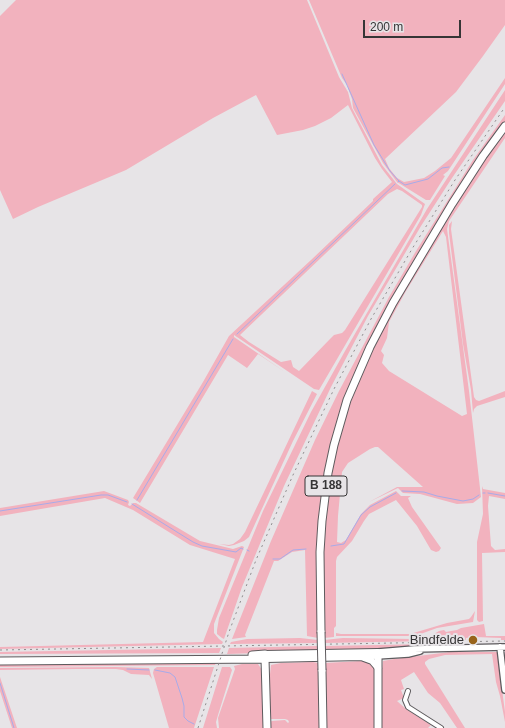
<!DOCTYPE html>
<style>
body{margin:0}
#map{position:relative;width:505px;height:728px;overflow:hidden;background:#e7e4e7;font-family:Arial,sans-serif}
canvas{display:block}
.scale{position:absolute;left:363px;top:20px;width:98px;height:18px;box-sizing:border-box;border:2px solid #363536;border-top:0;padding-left:5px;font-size:12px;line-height:14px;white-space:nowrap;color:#363536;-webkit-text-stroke:3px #e7e4e7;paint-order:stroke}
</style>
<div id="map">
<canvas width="505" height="728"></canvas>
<div class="scale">200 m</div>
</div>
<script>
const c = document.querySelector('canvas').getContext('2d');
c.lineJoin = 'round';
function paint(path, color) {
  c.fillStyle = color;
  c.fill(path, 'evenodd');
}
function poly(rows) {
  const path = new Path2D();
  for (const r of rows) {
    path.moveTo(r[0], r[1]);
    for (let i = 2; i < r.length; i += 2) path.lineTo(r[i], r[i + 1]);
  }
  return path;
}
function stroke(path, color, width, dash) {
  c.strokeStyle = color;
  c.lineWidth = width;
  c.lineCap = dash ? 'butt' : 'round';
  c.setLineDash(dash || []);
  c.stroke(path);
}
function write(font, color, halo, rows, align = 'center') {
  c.font = font + ' Arial,sans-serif';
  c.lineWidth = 4;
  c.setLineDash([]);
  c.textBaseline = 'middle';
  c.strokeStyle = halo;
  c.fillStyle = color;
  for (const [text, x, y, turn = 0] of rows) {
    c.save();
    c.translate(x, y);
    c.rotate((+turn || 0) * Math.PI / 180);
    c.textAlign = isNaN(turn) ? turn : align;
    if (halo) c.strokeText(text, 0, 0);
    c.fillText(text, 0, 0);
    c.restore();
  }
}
const green = poly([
 [16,0,307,0,339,77,348,92,352,108,382,165,397,184,425,204,421,215,319,390,314,389,234,335,234,337,285,372,258,354,247,368,228,355,140,503,133,498,203,382,229,336,311,260,373,201,373,199,392,182,382,169,375,158,348,105,331,118,315,126,303,130,277,135,256,95,213,118,126,170,38,207,13,219,0,190,0,16],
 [397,189,402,191,422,205,422,207,345,330,342,333,334,335,330,339,299,371,293,367,291,360,281,362,249,342,240,335,388,194],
 [309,0,505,0,505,25,483,56,456,92,385,159,389,168,397,178,404,182,424,178,435,171,451,158,505,78,505,84,448,171,443,175,445,176,430,200,426,200,397,182,383,163,353,108,352,99,347,85,342,78],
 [505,90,505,101,452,178,421,226,368,316,331,387,284,486,242,587,224,639,222,638,217,634,217,630,219,618,263,511,311,412,345,351,427,209],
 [505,115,505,122,477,162,366,348,350,386,328,460,318,638,307,636,305,550,292,552,278,561,274,561,245,635,246,637,232,639,271,541,315,440,339,391,389,297,416,251,473,160],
 [505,130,505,138,449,221,447,229,469,391,481,497,473,503,457,504,420,494,403,493,398,488,369,502,397,487,423,487,378,447,375,447,370,449,348,463,342,472,338,516,337,542,341,543,346,540,361,514,370,505,396,491,401,496,411,496,408,498,412,507,441,548,439,551,436,552,431,550,417,526,396,500,369,514,364,521,352,541,337,557,336,561,336,626,334,628,334,637,324,638,323,545,327,495,341,426,360,374,405,287,481,165],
 [443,231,446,237,467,414,462,416,389,371,382,363,384,355,381,351,387,338,389,322,406,291],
 [452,221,451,229,474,397,476,400,479,401,505,391,505,397,477,406,474,409,473,413,471,390,463,344,449,233,449,225],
 [312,391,317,394,293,441,249,537,244,541,234,545,229,546,219,544,229,545,233,544,240,539,245,532],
 [482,486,483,489,505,493,505,499,489,496,488,506,491,546,495,550,505,549,505,552,482,553,483,621,479,622,477,620,477,542,483,514],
 [104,491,128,500,129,502,128,505,130,506,133,503,136,503,200,541,233,549,242,546,244,547,214,624,214,633,219,639,223,642,222,644,0,649,0,647,203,642,235,559,190,545,133,510,105,498,0,516,0,508],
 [475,611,473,622,437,628,415,636,336,636,336,633,341,634,410,634,447,623,469,619,471,617],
 [484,624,486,636,505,636,505,640,501,640,501,638,475,637,466,638,466,640,435,641,433,638,434,634,439,631,444,630,446,632,451,631,457,630,461,628],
 [427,636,429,637,430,641,324,643,324,640,343,638,414,639],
 [300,638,318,640,318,643,230,644,231,642,247,639],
 [430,644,427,647,379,650,325,652,325,646],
 [318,646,318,651,227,654,229,648],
 [221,648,219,653,0,654,0,652],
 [450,652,497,652,505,712,505,722,500,696,496,682,492,654,445,655,429,659,425,662,425,664,465,728,457,728,440,703,428,693,414,672,401,680,404,689,401,690,404,698,397,701,406,709,431,725,428,728,381,728,380,687,383,661,394,659],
 [361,661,371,663,375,668,377,728,326,728,325,663],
 [216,662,215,665,0,667,0,664],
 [313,662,318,663,318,673,319,674,318,687,319,728,269,728,268,723,272,721,285,720,288,723,289,722,288,720,285,719,271,719,269,718,268,693,271,665,281,663],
 [242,664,258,664,262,670,265,728,219,728,218,718,235,669,234,666],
 [115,667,149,668,152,679,149,675,131,674,123,670,116,669,76,669,0,670,0,668],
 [157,667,214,667,194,728,169,728,153,673,154,669],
 [222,667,230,667,232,670,218,715,216,722,217,728,203,728],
 [0,677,17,728,12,728,0,691]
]);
const stream = poly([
 [342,74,374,145,390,171,399,181],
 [398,182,399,181,405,185,428,179,442,168,449,167],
 [237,334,395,184],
 [402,491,424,492,437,496,463,501,473,499,479,495],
 [483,493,485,493],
 [488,493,505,496],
 [137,500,233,339],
 [132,504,193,542,202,546,236,552,241,548,243,549],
 [0,511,101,495,108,495,127,502],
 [331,546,344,544,361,515,370,507,396,493],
 [247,550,249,551],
 [273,559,280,559,293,550,306,549],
 [504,655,505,663],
 [127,669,149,670],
 [155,670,170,673,175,677,182,698,184,706,184,717,188,721,194,724],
 [0,683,14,728]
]);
const street = poly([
 [408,691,405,700,408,707,441,728]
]);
const secondary = poly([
 [500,647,505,690],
 [378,652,414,649,505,647],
 [361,657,408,654,420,651]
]);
const primary = poly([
 [378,668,372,661,361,657,265,659,265,654,378,652,378,656]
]);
const highway = poly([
 [321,632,320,552,322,521,328,473,334,445,347,400,370,347,393,303,452,204,483,156,505,126],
 [252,655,265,654],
 [378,656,378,728],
 [0,661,265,659,267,728],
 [322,670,323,728]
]);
const rail = poly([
 [0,650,505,641],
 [198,728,229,632,256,560,293,475,334,389,371,319,412,249,455,180,505,107]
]);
const highwayBridge = poly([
 [321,632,322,670]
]);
const markers = [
 [473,640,5,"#98631a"]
];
const shields = [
 [326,486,42]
];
const shieldNames = [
 ["B 188",326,486]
];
const poiNames = [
 ["Bindfelde",464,640]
];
paint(green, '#f2b2be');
stroke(stream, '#a8abe9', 1);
stroke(street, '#5e5b5e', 6);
stroke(secondary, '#5e5b5e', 8);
stroke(primary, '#5e5b5e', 8);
stroke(highway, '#5e5b5e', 9);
stroke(street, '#fff', 4);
stroke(secondary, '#fff', 5.5);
stroke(primary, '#fff', 6);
stroke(highway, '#fff', 7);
stroke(rail, '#8e8c8e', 1, [2, 4]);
stroke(highwayBridge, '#5e5b5e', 9, []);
stroke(highwayBridge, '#fff', 7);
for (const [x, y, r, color] of markers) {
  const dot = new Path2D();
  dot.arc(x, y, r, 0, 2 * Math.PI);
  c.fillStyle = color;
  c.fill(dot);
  stroke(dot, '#e7e4e7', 1.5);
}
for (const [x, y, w] of shields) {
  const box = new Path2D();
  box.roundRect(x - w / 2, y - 10, w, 20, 3);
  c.fillStyle = '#e7e4e7';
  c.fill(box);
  stroke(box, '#363536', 1);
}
write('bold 12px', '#363536', null, shieldNames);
write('13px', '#363536', '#e7e4e7', poiNames, 'right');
</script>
